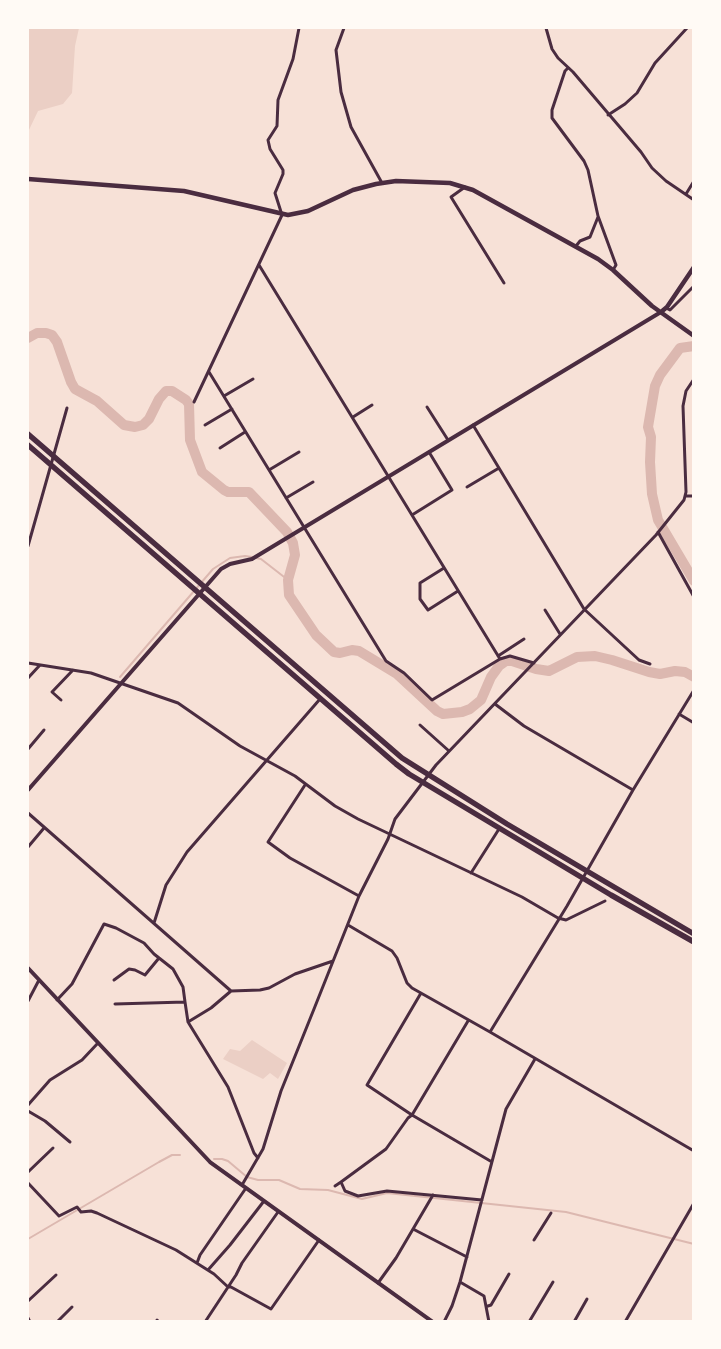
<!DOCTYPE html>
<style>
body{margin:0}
#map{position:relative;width:721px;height:1349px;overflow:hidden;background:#f7e1d7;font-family:Commissioner,sans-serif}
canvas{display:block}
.frame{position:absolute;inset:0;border:29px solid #fffaf5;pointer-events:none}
</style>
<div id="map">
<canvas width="721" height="1349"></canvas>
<div class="frame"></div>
</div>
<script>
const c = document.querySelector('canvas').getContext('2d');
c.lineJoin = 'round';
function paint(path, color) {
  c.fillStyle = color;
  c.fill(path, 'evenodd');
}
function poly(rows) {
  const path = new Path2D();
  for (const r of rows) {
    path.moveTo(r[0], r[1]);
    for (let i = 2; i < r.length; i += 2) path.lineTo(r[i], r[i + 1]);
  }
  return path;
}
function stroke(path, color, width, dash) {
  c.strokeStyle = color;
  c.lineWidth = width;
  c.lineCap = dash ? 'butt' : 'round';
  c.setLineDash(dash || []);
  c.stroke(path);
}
const green = poly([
 [28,28,79,28,75,46,72,93,63,104,38,111,28,132],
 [252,1040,287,1063,278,1079,270,1073,263,1079,223,1059,230,1049,240,1051]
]);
const stream = poly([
 [256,558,261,559,288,580],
 [120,677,213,569,230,558,245,556,252,557],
 [214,1159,222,1159,228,1161,247,1177,258,1180,279,1180,300,1189,328,1190,362,1199,387,1193,566,1212,694,1244],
 [28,1239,159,1162,172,1155,180,1155]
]);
const river = poly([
 [28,338,37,333,46,333,52,335,57,342,71,382,75,389,97,401,124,425,135,427,143,425,149,419,159,399,166,391,172,391,186,400,189,404,190,440,202,472,224,490,228,492,249,492,287,532,293,543,295,555,288,580,289,595,316,635,334,652,340,653,352,650,359,651,397,674,437,711,443,714,462,712,470,709,481,700,491,677,499,666,506,661,512,661,536,669,549,671,577,657,595,656,612,660,649,672,660,674,675,671,685,672,694,677],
 [694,346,680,348,660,375,655,386,648,427,651,437,650,462,652,494,658,520,694,581]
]);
const minor = poly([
 [344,28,336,50,341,92,351,127,382,183],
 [546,28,552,49,558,58,573,72,641,152,652,168,666,181,694,200],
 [568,68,565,71,552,110,552,118,584,161,588,170,598,216,616,265,613,270],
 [608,115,625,104,637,93,655,63,687,28],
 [465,187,451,197,504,283],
 [686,194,694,181],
 [576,246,580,241,590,237,598,217],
 [259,265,500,659,510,656,534,663],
 [666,308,670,310,694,286],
 [209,372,386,661,404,673,432,700,500,659],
 [224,396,253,379],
 [194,402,282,215,275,193,283,174,283,170,270,149,268,140,277,126,278,100,293,59,299,28],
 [427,407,448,440],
 [353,417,372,405],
 [205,425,232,409],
 [473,425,584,609,639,660,650,664],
 [220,448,245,432],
 [269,470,299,452],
 [467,487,499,468],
 [686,496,694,496],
 [286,498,313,482],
 [412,515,452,490,429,452],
 [658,532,694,597],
 [28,546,67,408],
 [444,568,420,583,420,599,428,610,458,591],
 [545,610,560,634],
 [498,656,524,639],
 [28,663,91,673,178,703,240,746,295,776,335,806,358,819,522,897,558,918,566,920,605,901],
 [28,678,40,665],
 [61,700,52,692,73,670],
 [495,704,524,726,633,790],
 [679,714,694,723],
 [420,725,449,751],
 [28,749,44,730],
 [305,785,268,842,290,858,359,896],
 [28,813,231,991],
 [28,847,44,828],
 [471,873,499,829],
 [154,923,166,885,187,852,320,699],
 [348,925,392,951,397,958,407,983,412,988,490,1032,694,1151],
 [114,980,129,969,135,970,145,975,159,958],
 [421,993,367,1085,412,1115,492,1162],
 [57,1000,72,984,104,924,116,928,144,943,154,954,173,969,183,987,185,1002],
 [28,1001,39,980],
 [115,1004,185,1002,188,1022],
 [468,1021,412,1115,408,1118,386,1149,341,1182,345,1191,358,1196,387,1191,482,1200],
 [490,1032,567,906,633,790,694,690],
 [28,1105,50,1080,82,1060,98,1043],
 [28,1111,45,1121,70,1142],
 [258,1158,254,1153,228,1087,188,1022,211,1008,231,991,260,990,269,988,295,974,333,961],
 [28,1172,53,1148],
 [28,1183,59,1216,77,1207,81,1212,91,1211,97,1213,176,1250,214,1274,228,1287,231,1287,271,1309,319,1240],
 [242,1185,263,1149,281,1091,314,1009,359,896,388,839,395,819,436,765,656,535,684,500,686,492,683,406,686,391,694,379],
 [335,1186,341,1182],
 [413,1229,467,1257],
 [534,1240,551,1213],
 [197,1263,200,1255,246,1188],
 [208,1270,230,1245,264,1201],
 [460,1282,484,1296,489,1322],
 [378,1283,396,1258,433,1195],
 [28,1301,56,1275],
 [488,1306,491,1305,509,1274],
 [28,1318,30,1322],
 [157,1320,159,1322],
 [57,1322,72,1307],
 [205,1322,236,1275,242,1263,278,1212],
 [444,1322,452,1306,460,1282,506,1109,535,1059],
 [529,1322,553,1282],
 [574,1322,587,1299],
 [625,1322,694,1203]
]);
const tertiary = poly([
 [28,790,221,569,230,564,252,559,661,312],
 [28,968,210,1162,433,1322]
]);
const secondary = poly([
 [28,179,184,191,288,215,308,211,353,190,376,184,396,181,450,183,473,190,598,259,613,270,652,306,694,336],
 [661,312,667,307,694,267]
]);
const trunk = poly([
 [28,434,402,758,507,824,694,934],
 [28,445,396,764,409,774,611,895,694,942]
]);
paint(green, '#ebcfc5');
stroke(stream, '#dcb8b0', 2);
stroke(river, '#dcb8b0', 10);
stroke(minor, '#4a2c40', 3);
stroke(tertiary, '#4a2c40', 4);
stroke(secondary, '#4a2c40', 4.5);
stroke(trunk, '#4a2c40', 5.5);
</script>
